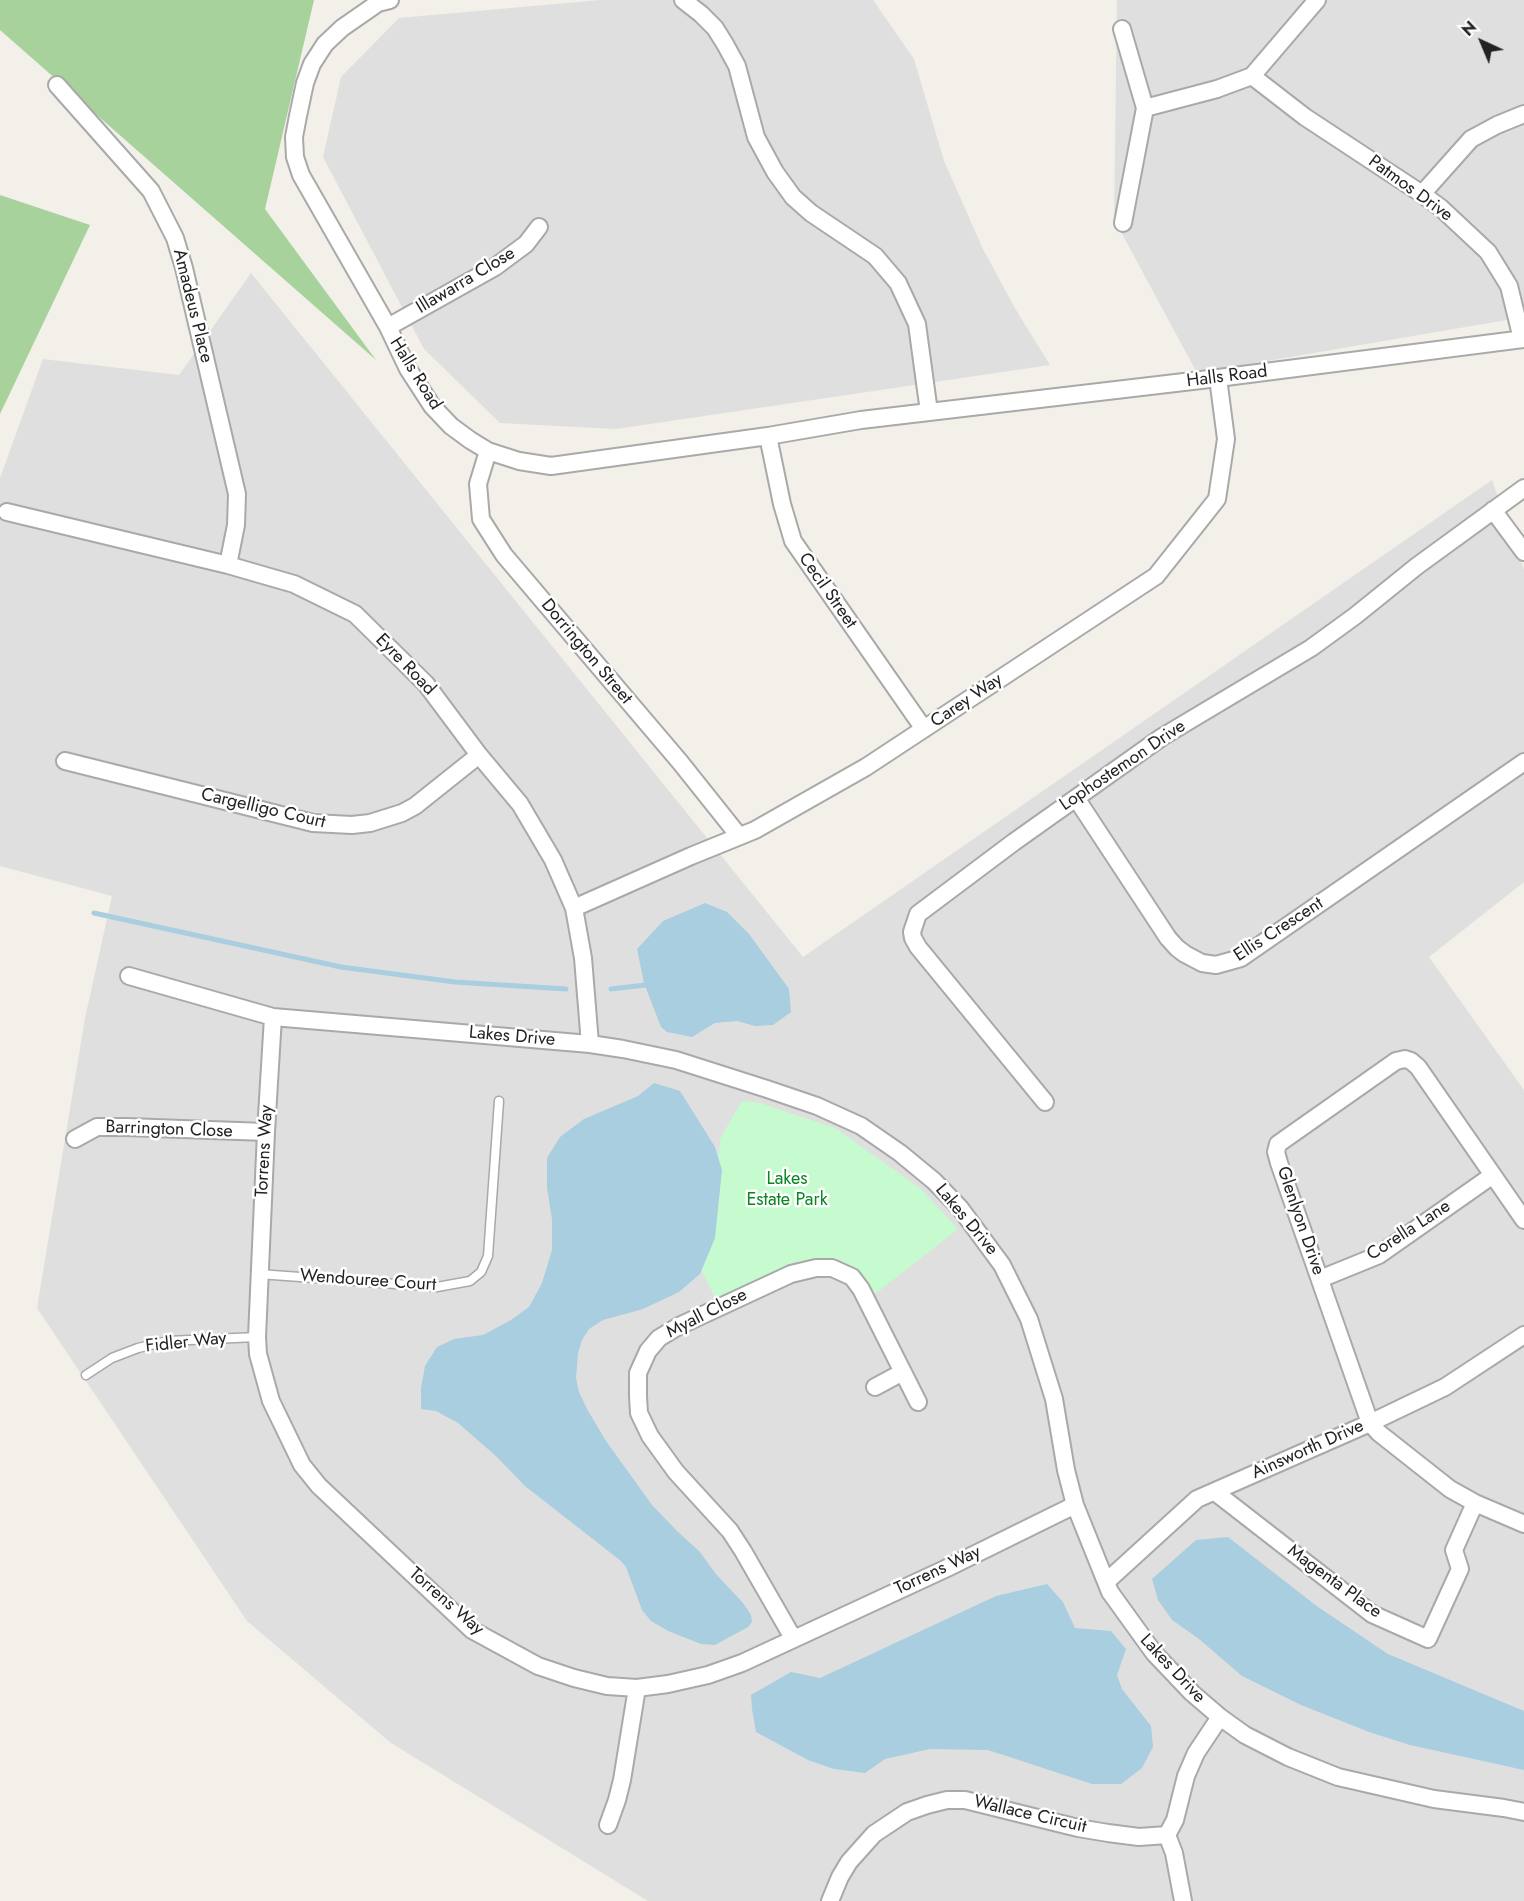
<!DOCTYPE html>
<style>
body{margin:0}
#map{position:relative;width:1524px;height:1901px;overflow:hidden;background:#f2f0e8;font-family:Jost,sans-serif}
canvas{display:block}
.north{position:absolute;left:1452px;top:12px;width:60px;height:60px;-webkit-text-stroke:4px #fff;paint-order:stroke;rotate:316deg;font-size:16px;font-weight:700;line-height:24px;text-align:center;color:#222}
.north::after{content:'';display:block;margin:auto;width:21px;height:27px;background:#222;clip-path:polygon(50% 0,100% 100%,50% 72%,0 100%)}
</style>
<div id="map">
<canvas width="1524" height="1901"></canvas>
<div class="north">N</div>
</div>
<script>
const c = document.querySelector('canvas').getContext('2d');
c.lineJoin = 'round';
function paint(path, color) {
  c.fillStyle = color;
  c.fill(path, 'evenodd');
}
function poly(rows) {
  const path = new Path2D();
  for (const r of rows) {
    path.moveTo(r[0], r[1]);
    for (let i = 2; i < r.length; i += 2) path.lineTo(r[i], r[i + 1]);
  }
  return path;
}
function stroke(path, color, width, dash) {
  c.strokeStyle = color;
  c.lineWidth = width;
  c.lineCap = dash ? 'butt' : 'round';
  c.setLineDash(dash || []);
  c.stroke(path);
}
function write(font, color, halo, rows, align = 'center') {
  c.font = font + ' Jost,sans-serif';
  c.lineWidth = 5;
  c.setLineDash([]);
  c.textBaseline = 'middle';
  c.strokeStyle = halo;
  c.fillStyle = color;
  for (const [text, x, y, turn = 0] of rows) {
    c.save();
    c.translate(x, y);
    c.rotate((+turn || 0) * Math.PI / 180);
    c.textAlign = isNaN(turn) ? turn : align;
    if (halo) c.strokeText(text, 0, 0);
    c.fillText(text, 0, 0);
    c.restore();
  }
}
const residential = poly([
 [600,0,873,0,914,59,944,161,983,249,1016,310,1050,365,616,429,500,423,424,349,323,157,341,77,399,18],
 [1117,0,1524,0,1524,317,1197,373,1114,219],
 [251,273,803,957,1492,480,1524,570,1524,882,1429,957,1524,1090,1524,1901,648,1901,391,1743,247,1621,37,1308,85,1018,112,896,0,866,0,478,43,359,179,375]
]);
const forest = poly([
 [0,0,314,0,265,209,376,360,0,30],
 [0,195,90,225,0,414]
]);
const park = poly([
 [742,1101,760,1103,835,1128,920,1188,958,1229,875,1294,866,1278,839,1259,794,1262,717,1301,702,1271,721,1137]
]);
const water = poly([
 [705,903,727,912,749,934,789,989,791,1012,773,1025,755,1026,737,1021,715,1023,692,1037,667,1032,661,1027,644,983,637,949,663,921],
 [654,1083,680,1091,715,1147,722,1170,715,1238,700,1274,679,1292,643,1309,603,1320,589,1329,582,1340,578,1353,576,1378,579,1392,587,1409,606,1441,652,1505,678,1532,700,1552,715,1573,743,1603,751,1615,752,1622,748,1627,715,1645,701,1644,668,1631,651,1621,642,1610,626,1567,621,1561,525,1486,496,1456,458,1423,436,1411,421,1409,421,1388,425,1366,437,1347,454,1339,483,1335,511,1320,529,1307,542,1283,552,1250,552,1219,547,1188,547,1158,560,1137,584,1119,638,1096],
 [1228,1537,1318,1607,1388,1654,1524,1711,1524,1770,1410,1745,1369,1732,1301,1705,1242,1676,1199,1639,1172,1620,1158,1600,1152,1579,1196,1540],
 [1047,1584,1063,1602,1075,1628,1111,1631,1126,1649,1117,1675,1122,1689,1151,1726,1153,1747,1142,1768,1121,1784,1092,1784,988,1750,930,1749,885,1759,865,1773,834,1769,808,1760,756,1732,752,1709,751,1695,791,1672,820,1678,996,1596]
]);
const stream = poly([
 [94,913,341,967,455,982,566,989],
 [611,989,645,985]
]);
const lane = poly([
 [259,1274,437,1287,470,1281,481,1272,488,1256,499,1101],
 [86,1375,112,1358,138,1348,168,1341,257,1337]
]);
const street = poly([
 [390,0,378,3,342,28,325,44,312,64,305,83,298,116,294,137,295,157,301,175,388,327,408,369,432,406,451,426,470,440,488,451,519,461,551,466,768,436,861,420,1218,378,1524,339],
 [683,0,701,14,715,28,725,44,737,66,756,137,775,172,793,197,811,213,875,256,898,283,917,324,929,412],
 [1122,29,1145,108,1123,223],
 [1252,76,1305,117,1422,194,1441,208,1488,252,1509,286,1522,339],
 [57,85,151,191,175,238,184,268,237,494,236,525,228,565],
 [1145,108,1217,89,1252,76,1317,0],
 [1422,194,1471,139,1497,125,1524,114],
 [388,327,495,267,526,244,539,227],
 [768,436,782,504,793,541,924,729],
 [488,451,478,484,481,519,504,555,680,762,739,836],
 [1493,510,1524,552],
 [7,512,228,565,294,584,355,614,426,684,479,755,520,804,553,860,574,908,583,958,590,1044],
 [65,761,313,823,352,825,370,823,402,813,415,806,479,755],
 [1076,798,1168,938,1177,948,1185,954,1202,963,1216,965,1241,958,1524,762],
 [574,908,691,856,755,830,866,767,1156,576,1217,499,1226,439,1218,378],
 [129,976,273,1017,590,1044,623,1049,676,1060,767,1089,817,1106,861,1126,900,1153,934,1181,960,1208,1002,1265,1029,1319,1054,1399,1066,1470,1075,1505,1110,1592,1154,1653,1192,1693,1220,1717,1245,1735,1288,1757,1338,1777,1434,1799,1504,1808,1524,1812],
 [273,1017,266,1132,257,1337,258,1354,271,1401,302,1465,319,1486,472,1630,538,1666,574,1678,607,1686,637,1688,668,1684,708,1675,742,1663,945,1569,1075,1505],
 [1045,1102,918,947,913,938,912,932,918,914,1014,842,1162,737,1311,648,1355,616,1417,566,1524,488],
 [75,1139,97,1127,127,1127,266,1132],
 [1524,1220,1418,1067,1411,1061,1405,1059,1396,1061,1278,1144,1276,1152,1279,1163,1370,1423,1379,1433,1450,1489,1475,1503,1524,1524],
 [1320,1279,1379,1255,1493,1175],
 [875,1387,903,1372],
 [1215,1492,1372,1614,1428,1639,1460,1569,1454,1550,1475,1503],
 [1106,1582,1197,1499,1370,1423,1445,1387,1524,1335],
 [793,1638,743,1551,730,1531,676,1472,650,1436,639,1413,638,1396,638,1373,648,1351,659,1338,679,1326,791,1274,816,1268,832,1268,852,1277,861,1289,918,1402],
 [608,1825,617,1800,622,1780,637,1688],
 [1167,1835,1175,1820,1186,1776,1196,1753,1220,1717],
 [1167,1835,1174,1853,1183,1901],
 [830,1901,840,1877,849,1862,874,1834,907,1812,927,1805,947,1800,965,1800,1078,1828,1108,1833,1139,1837,1167,1835]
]);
const streetNames = [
 ["Patmos Drive",1410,189,36],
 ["Illawarra Close",466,281,-31],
 ["Amadeus Place",192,306,76],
 ["Halls Road",415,374,58],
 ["Halls Road",1227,377,-7],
 ["Cecil Street",827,591,55],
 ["Dorrington Street",586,652,50],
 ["Eyre Road",405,665,46],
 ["Carey Way",967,701,-34],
 ["Lophostemon Drive",1123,766,-34],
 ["Cargelligo Court",263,809,13],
 ["Ellis Crescent",1279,930,-33],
 ["Lakes Drive",512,1037,5],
 ["Barrington Close",169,1130,2],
 ["Torrens Way",265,1151,-87],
 ["Lakes Drive",966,1220,50],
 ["Glenlyon Drive",1300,1221,71],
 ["Corella Lane",1409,1231,-33],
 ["Wendouree Court",368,1281,4],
 ["Myall Close",707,1314,-27],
 ["Fidler Way",186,1343,-6],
 ["Ainsworth Drive",1308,1450,-24],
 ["Torrens Way",938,1571,-25],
 ["Magenta Place",1334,1582,36],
 ["Torrens Way",446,1602,41],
 ["Lakes Drive",1172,1669,47],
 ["Wallace Circuit",1030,1815,13]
];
const parkNames = [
 ["Lakes",787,1180],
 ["Estate Park",787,1201]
];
paint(residential, '#e0dfdf');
paint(forest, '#a7d29c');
paint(park, '#c6fbd0');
paint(water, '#a8cee0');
stroke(stream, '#a8cee0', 5);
stroke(lane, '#a9a9a9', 11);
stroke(street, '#a9a9a9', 20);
stroke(lane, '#fff', 8);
stroke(street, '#fff', 16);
write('18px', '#222', '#fff', streetNames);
write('18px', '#098620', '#fff', parkNames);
</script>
